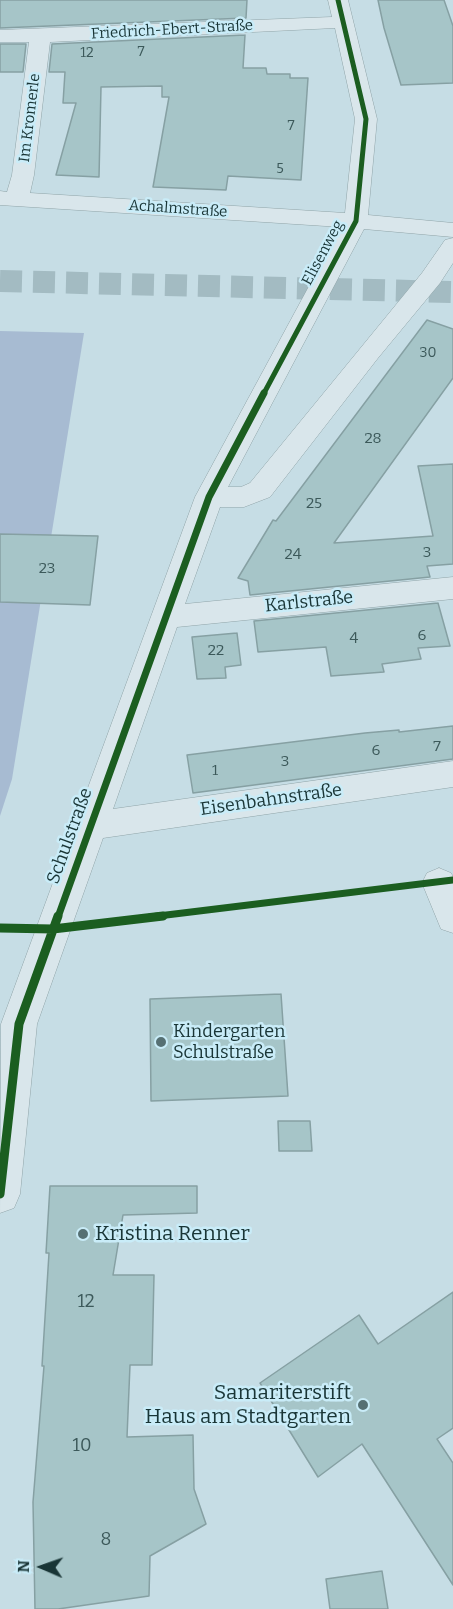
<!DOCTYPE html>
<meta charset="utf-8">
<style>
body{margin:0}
#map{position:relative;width:453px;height:1609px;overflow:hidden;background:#c6dde5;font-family:Bitter,serif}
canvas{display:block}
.north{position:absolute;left:12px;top:1537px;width:60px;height:60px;-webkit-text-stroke:4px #c9ecf8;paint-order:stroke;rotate:272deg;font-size:16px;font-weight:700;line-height:24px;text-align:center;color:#193536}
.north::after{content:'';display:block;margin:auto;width:21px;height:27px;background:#193536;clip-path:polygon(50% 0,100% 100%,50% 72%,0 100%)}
</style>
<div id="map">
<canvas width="453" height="1609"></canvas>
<div class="north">N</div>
</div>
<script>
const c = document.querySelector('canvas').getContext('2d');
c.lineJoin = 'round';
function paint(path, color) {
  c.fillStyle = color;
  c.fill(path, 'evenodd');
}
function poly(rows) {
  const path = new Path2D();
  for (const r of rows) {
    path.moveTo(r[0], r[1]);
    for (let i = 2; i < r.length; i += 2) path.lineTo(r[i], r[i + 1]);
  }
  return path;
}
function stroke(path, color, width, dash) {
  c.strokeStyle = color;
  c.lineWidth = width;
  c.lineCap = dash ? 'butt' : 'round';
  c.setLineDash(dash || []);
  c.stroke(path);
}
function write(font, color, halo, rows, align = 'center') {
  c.font = font + ' Bitter,serif';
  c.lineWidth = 5;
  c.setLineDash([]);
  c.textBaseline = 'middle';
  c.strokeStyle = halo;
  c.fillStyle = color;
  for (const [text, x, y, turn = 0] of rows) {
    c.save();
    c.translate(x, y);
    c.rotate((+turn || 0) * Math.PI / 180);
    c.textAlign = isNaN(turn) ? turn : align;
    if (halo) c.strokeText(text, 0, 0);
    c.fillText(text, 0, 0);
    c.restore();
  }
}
const cemetery = poly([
 [0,331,84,333,12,779,0,816]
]);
const building = poly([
 [0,0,247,0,246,18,0,28,0,0],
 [378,0,444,0,453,26,453,83,401,85,384,28,378,0],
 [245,35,243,68,266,68,267,74,290,74,290,78,308,78,301,180,228,176,226,190,153,187,169,97,162,97,162,86,101,87,99,177,56,175,76,103,63,103,65,72,49,72,52,44,245,35],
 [0,44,26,44,23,72,0,72,0,44],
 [427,320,453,329,453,378,334,543,433,536,418,466,453,464,453,564,427,566,430,577,250,595,248,581,238,578,273,520,276,521,427,320],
 [0,534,98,536,90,605,0,602,0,534],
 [438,603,450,646,418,648,421,659,382,664,384,672,331,676,326,647,258,652,254,621,438,603],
 [237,633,241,665,225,667,226,678,197,679,192,637,237,633],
 [453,726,453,759,193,793,187,755,365,733,399,730,399,732,453,726],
 [281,994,288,1096,151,1101,150,999,281,994],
 [278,1121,310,1121,312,1151,279,1151,278,1121],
 [50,1186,197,1186,197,1213,123,1215,113,1275,154,1275,152,1365,130,1365,127,1437,193,1435,194,1489,206,1524,150,1556,149,1596,58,1609,35,1609,33,1502,44,1366,42,1366,49,1253,46,1253,50,1186],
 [453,1292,453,1428,437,1439,453,1463,453,1585,362,1444,318,1477,260,1383,359,1315,378,1344,453,1292],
 [382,1571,388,1609,330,1609,326,1579,382,1571]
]);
const majorTunnel = poly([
 [0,281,453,292]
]);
const minor = poly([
 [328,0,348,0,377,119,368,215,453,223,453,237,364,229,228,487,241,487,250,483,422,273,445,240,453,238,453,263,440,283,378,358,270,497,244,507,220,507,185,604,453,577,453,599,177,627,113,809,453,761,453,787,103,838,37,1024,20,1194,14,1208,0,1213,1,1024,195,497,341,227,0,205,0,191,7,192,12,175,29,42,0,42,0,30,332,17,328,0],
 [335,28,355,119,345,213,30,193,34,175,50,42,335,28],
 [439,868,451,873,453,877,453,933,441,929,422,883,427,873,439,868]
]);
const cyclewayFar2 = poly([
 [263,395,356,221,366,119,338,0]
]);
const cyclewayFar1 = poly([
 [58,917,209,497,264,393],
 [150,917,453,880]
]);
const cycleway = poly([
 [0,928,53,929,163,916],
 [0,1194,19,1024,58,916]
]);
const markers = [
 [161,1042,6,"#567073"],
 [83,1234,6,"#567073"],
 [363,1405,6,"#567073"]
];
const farNumbernames = [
 ["7",141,52],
 ["12",87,53],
 ["7",291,126],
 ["5",280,169],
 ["30",428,353]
];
const farStreetnames = [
 ["Friedrich-Ebert-Straße",172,30,-3],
 ["Im Kromerle",30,118,-83],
 ["Achalmstraße",178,209,4],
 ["Elisenweg",323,253,-62]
];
const numberNames = [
 ["28",373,439],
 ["25",314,504],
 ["3",427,553],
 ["24",293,555],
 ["23",47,569],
 ["6",422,636],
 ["4",354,639],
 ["22",216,651],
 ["7",437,747],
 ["6",376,751],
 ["3",285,762],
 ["1",215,771]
];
const streetNames = [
 ["Karlstraße",309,602,-6],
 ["Eisenbahnstraße",271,800,-8],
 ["Schulstraße",70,836,-70]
];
const poiNames = [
 ["Kindergarten",173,1032],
 ["Schulstraße",173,1053]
];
const nearNumbernames = [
 ["12",86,1302],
 ["10",82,1446],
 ["8",106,1540]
];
const nearPoinames = [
 ["Kristina Renner",95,1234],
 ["Samariterstift",351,1393,"right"],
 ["Haus am Stadtgarten",351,1417,"right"]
];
paint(cemetery, '#a7bbd2');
paint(building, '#a6c5c8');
stroke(building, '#86a0a3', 1.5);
stroke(majorTunnel, '#a3bbc2', 22, [22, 11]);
stroke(minor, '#90a4a8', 1);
paint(minor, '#d9e6eb');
stroke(cyclewayFar2, '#1b5e20', 5);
stroke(cyclewayFar1, '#1b5e20', 7);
stroke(cycleway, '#1b5e20', 9);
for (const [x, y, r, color] of markers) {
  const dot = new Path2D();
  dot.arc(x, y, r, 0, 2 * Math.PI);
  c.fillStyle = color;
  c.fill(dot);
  stroke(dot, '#c9ecf8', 2);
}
write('14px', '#3c595a', null, farNumbernames);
write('15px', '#193536', '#c9ecf8', farStreetnames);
write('15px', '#3c595a', null, numberNames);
write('18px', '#193536', '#c9ecf8', streetNames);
write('18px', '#193536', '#c9ecf8', poiNames, 'left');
write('18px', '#3c595a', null, nearNumbernames);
write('21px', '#193536', '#c9ecf8', nearPoinames, 'left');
</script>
